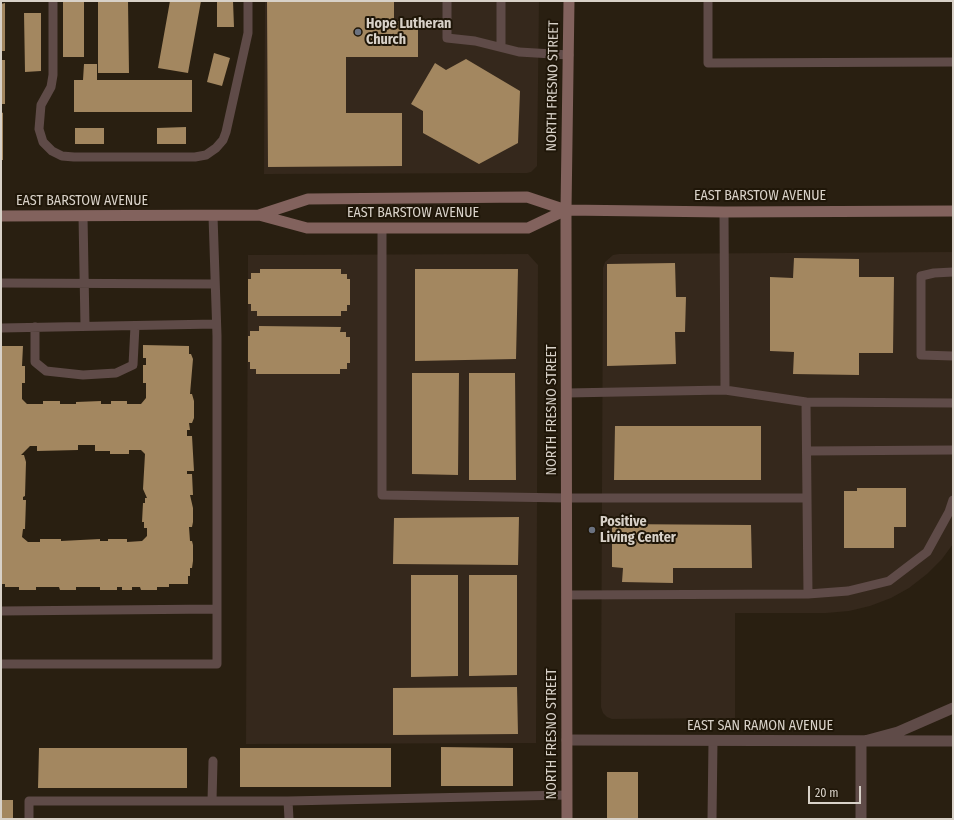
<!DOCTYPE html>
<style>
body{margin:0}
#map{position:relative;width:954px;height:820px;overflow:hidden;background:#291f11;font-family:"Fira Sans Condensed",sans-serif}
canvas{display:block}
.frame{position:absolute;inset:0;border:2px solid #d8d1c8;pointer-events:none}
.scale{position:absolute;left:808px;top:786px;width:53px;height:18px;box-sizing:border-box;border:2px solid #d8d1c8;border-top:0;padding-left:5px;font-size:12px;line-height:14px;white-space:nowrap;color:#d8d1c8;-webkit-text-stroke:3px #1f1608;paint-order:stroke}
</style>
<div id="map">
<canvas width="954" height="820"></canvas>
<div class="frame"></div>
<div class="scale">20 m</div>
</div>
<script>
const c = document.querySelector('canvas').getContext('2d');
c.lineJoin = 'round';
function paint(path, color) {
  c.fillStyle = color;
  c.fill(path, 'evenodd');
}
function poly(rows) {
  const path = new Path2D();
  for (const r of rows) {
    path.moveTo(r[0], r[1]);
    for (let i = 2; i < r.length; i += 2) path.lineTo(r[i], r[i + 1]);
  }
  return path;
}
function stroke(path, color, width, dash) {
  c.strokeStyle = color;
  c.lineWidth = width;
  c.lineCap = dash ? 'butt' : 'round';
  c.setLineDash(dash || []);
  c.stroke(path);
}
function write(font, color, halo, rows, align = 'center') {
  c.font = font + ' "Fira Sans Condensed",sans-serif';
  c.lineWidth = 4;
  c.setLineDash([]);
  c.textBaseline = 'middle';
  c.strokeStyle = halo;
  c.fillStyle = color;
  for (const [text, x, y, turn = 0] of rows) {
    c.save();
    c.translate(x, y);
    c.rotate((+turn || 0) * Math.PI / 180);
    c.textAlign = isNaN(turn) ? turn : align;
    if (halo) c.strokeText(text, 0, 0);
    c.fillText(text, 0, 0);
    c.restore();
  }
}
const commercial = poly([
 [265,1,539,1,537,166,531,172,527,173,264,174],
 [953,252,953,544,942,559,927,574,909,588,891,598,870,606,849,611,826,613,735,613,735,718,612,719,607,717,603,713,601,707,603,268,605,262,613,255,619,254],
 [528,254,538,265,536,743,246,744,248,255]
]);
const building = poly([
 [63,1,84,1,84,57,63,57],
 [98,1,128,1,129,73,98,73],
 [170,1,201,1,188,73,158,68],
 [217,1,233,1,234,27,217,27],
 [267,1,394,1,394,21,418,21,418,57,346,57,346,113,402,113,402,166,268,167],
 [5,3,5,51,1,51,1,4],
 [24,13,41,13,41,71,25,72],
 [214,53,230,58,222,86,207,82],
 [466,59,520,91,518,143,479,164,423,133,423,111,411,104,435,63,446,70],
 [1,60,5,60,5,104,1,104],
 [84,64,97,64,97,80,192,80,192,112,74,112,74,80,83,80],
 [1,112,3,113,3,160,1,160],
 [186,127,186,144,157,144,157,128],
 [75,128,104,128,104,144,75,144],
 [794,258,859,259,859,277,894,277,893,353,859,353,859,375,793,374,794,352,770,351,770,277,793,278],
 [675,263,676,297,686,297,685,332,675,332,676,364,607,366,607,264],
 [260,269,341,269,341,274,347,274,347,279,350,279,350,305,347,305,347,311,341,311,341,316,257,316,257,311,251,311,251,304,248,304,248,279,251,279,251,273,260,273],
 [415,269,518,269,516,359,415,361],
 [259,326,341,327,340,332,346,332,346,337,350,337,350,363,347,363,347,369,340,369,340,374,256,374,256,369,250,369,250,362,248,362,248,336,250,336,250,331,259,331],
 [143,345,189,346,189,354,191,354,193,359,190,394,192,394,194,401,194,418,192,423,189,423,190,430,187,430,187,436,192,436,194,471,187,471,187,474,192,474,193,495,190,495,193,508,193,522,192,527,189,527,190,541,192,541,193,545,193,561,192,568,190,568,190,576,188,576,188,584,169,584,169,587,157,587,157,590,141,590,140,587,132,587,132,590,122,590,122,587,117,587,117,590,100,590,100,587,76,587,76,590,60,590,59,587,36,587,36,590,19,590,19,587,5,587,5,584,1,584,1,346,23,346,22,366,25,366,25,383,22,383,22,399,27,404,43,404,43,401,60,401,60,404,76,404,76,402,101,401,101,404,111,404,111,401,127,401,127,404,141,404,146,398,146,383,143,383,143,365,146,365,146,358,143,358],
 [78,445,95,445,95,451,110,451,110,454,129,454,129,450,141,450,145,454,143,489,147,498,145,498,145,503,143,503,142,522,144,522,144,528,147,528,147,536,142,541,127,542,127,539,108,539,108,541,100,541,100,539,61,541,61,539,40,539,40,542,28,542,22,537,23,529,25,529,26,500,23,500,23,497,25,496,26,462,24,455,21,455,30,446,37,446,37,451,78,450],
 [412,373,459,373,458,475,412,474],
 [469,373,515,373,516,480,469,480],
 [615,426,761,426,761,480,614,480],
 [857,488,906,488,906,527,894,527,894,548,844,548,844,491,857,491],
 [519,517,518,565,393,564,394,518],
 [612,524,751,525,752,568,673,568,673,583,622,582,623,568,612,567],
 [411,575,458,575,458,676,411,677],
 [469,575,517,575,517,675,469,676],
 [517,687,518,734,393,735,393,688],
 [441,747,513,748,513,786,441,786],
 [39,748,187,748,187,788,38,788],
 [240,748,391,748,391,787,240,787],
 [607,772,638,772,638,819,607,819],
 [1,800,13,800,13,819,1,819]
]);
const service = poly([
 [53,1,53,75,51,87,41,105,39,129,43,142,52,151,62,156,74,157,195,157,206,155,216,148,223,140,226,132,248,33,248,1],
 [447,1,447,38,475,41,519,52,569,55],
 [708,1,708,63,953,62],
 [501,47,501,1],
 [724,212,725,390],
 [83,216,85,326],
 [382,229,382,495,566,498,807,498],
 [953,272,934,273,921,276,921,355,953,356],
 [1,283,215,284],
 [35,327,35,362,46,371,83,375,116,373,133,365,135,326],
 [1,328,216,324],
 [567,393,725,390,806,402],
 [807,451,953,450],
 [808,594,806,402,953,403],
 [567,595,808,594,848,591,889,581,927,552,949,512,953,500],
 [1,611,216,609],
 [1,664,217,664,217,336,213,216],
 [212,801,213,761],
 [288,801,567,795],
 [29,819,29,801,288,801,289,819],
 [712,819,713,741]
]);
const minor = poly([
 [567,740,953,741],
 [861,819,861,742,898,732,953,708]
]);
const secondary = poly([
 [259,215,307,228,528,228,566,210],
 [1,216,259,215,308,199,527,197,566,210,724,212,953,211],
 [567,819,566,210,569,1]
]);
const markers = [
 [358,32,4,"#6b7280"],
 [592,530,4,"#6b7280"]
];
const poiNames = [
 ["Hope Lutheran",366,24],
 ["Church",366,40],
 ["Positive",600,522],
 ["Living Center",600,538]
];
const streetNames = [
 ["NORTH FRESNO STREET",553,86,-89],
 ["EAST BARSTOW AVENUE",760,196],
 ["EAST BARSTOW AVENUE",82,201],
 ["EAST BARSTOW AVENUE",413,213],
 ["NORTH FRESNO STREET",552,410,-90],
 ["EAST SAN RAMON AVENUE",760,726],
 ["NORTH FRESNO STREET",552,734,-90]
];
paint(commercial, '#35281c');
paint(building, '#a38760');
stroke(service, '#5f4b48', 9);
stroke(minor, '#5f4b48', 11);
stroke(secondary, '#82625d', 11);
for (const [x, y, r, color] of markers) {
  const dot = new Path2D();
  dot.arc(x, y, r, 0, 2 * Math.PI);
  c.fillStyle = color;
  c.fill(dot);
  stroke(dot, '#1f1608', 1.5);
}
write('bold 14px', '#d8d1c8', '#1f1608', poiNames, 'left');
write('14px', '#d8d1c8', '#1f1608', streetNames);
</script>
